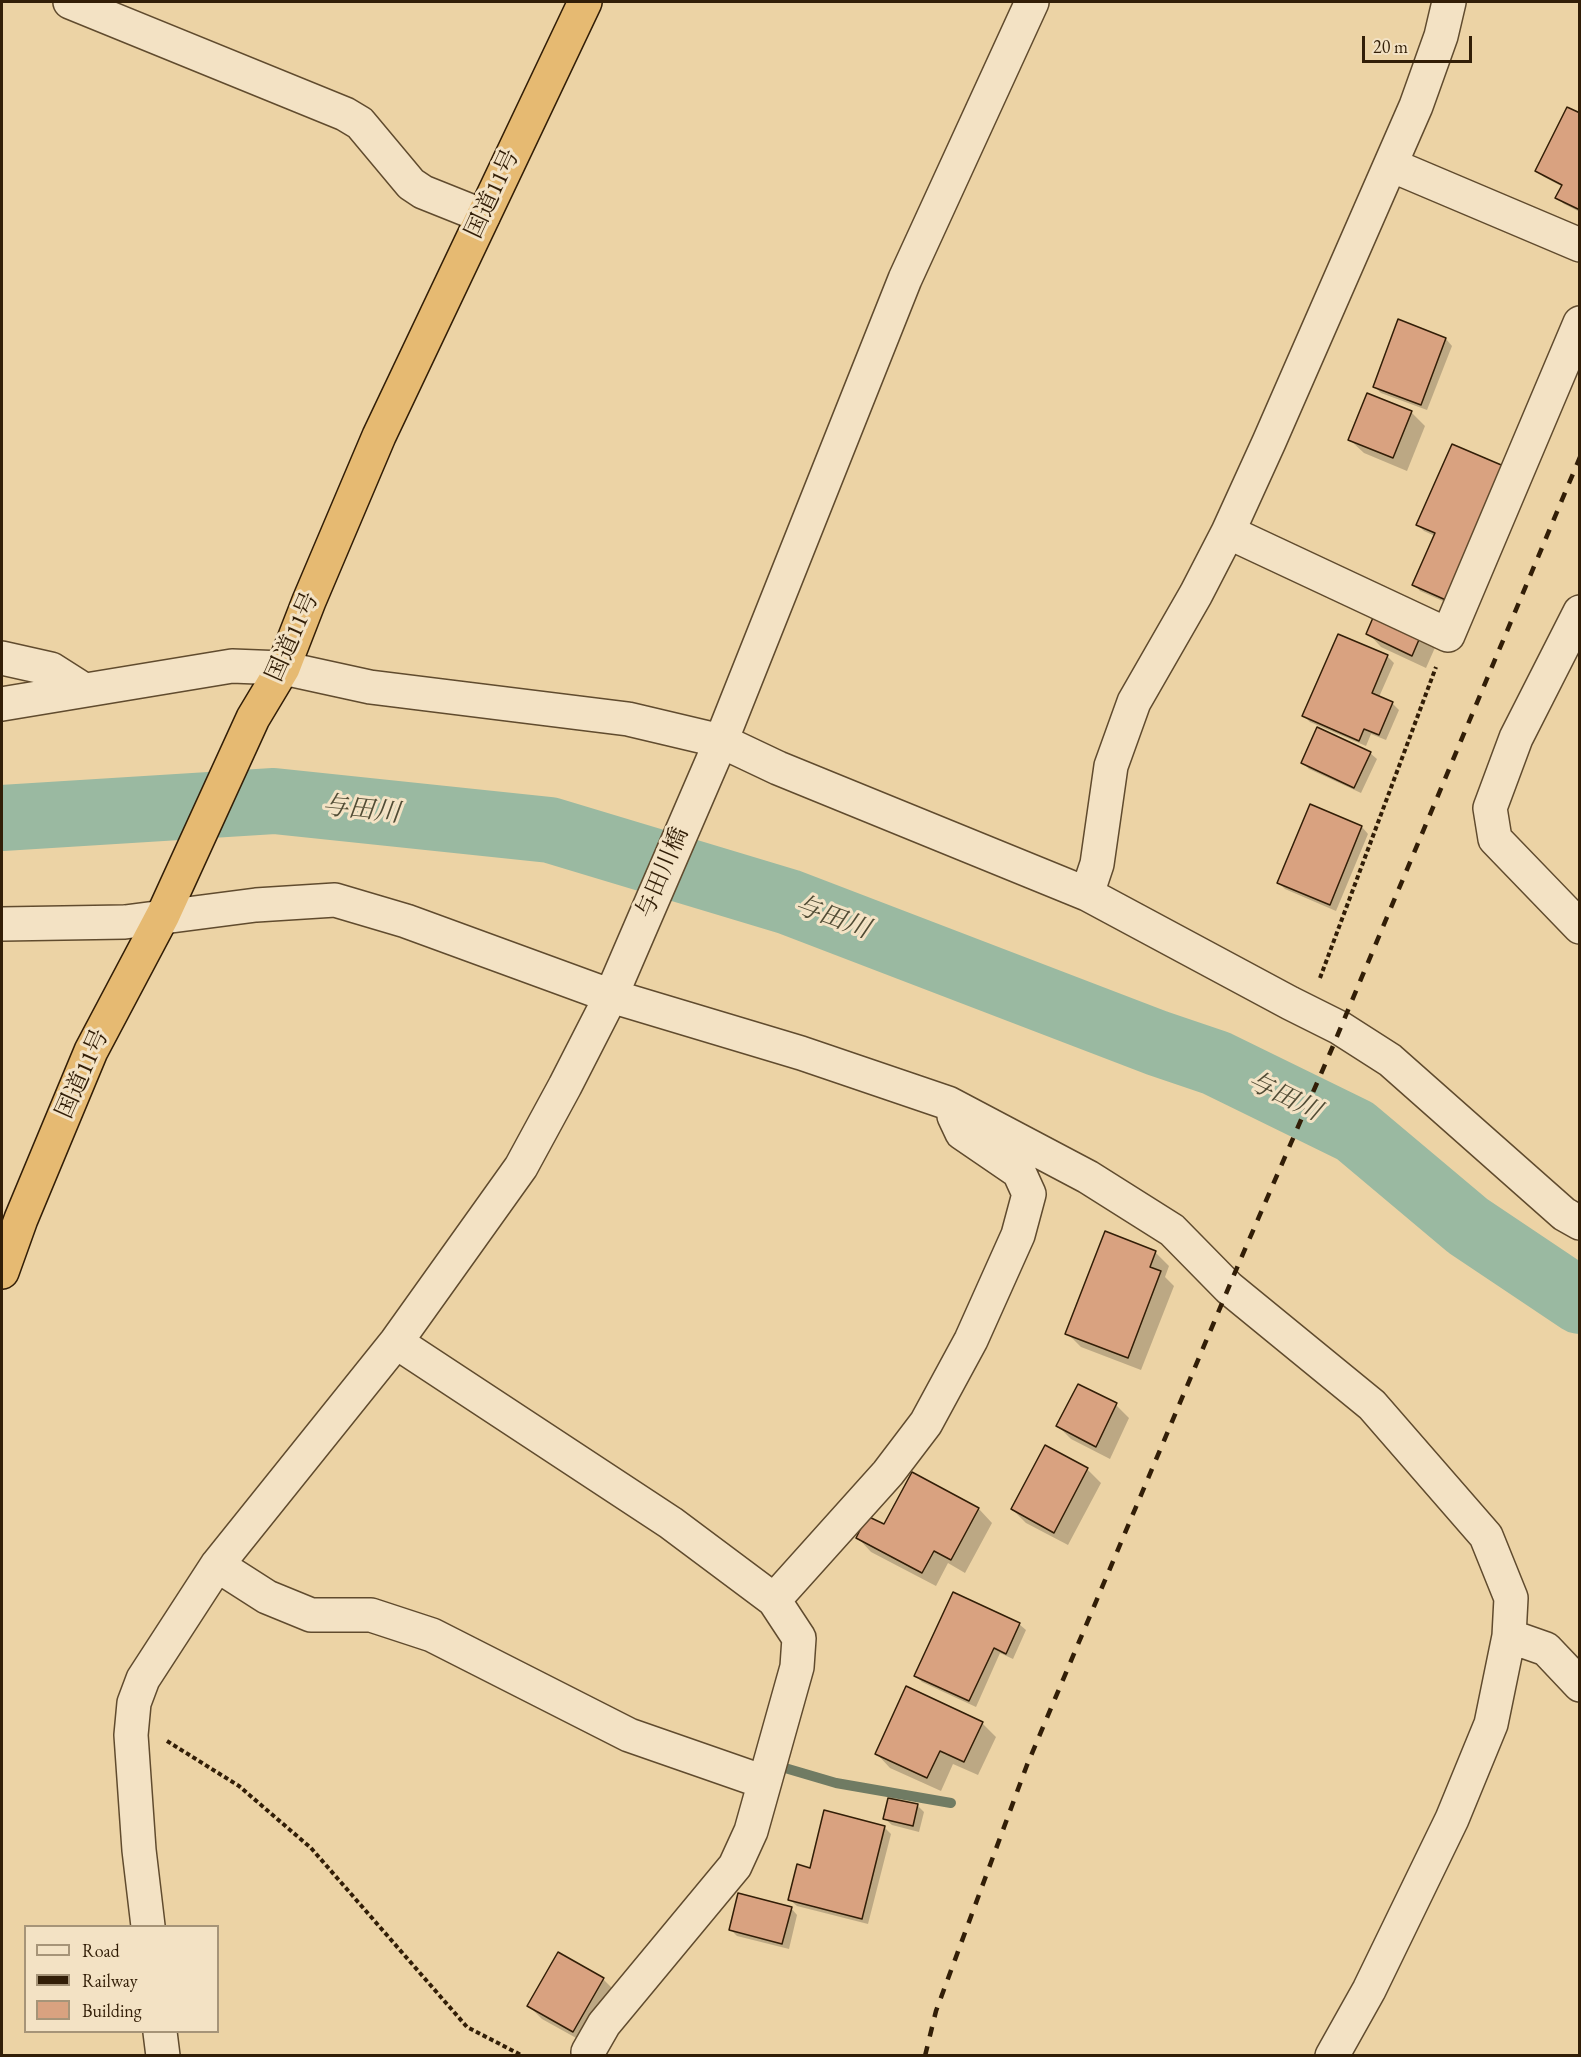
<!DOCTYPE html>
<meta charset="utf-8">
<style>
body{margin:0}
#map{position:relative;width:1581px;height:2057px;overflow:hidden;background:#ecd3a5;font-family:"EB Garamond",serif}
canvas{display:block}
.frame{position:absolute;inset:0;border:3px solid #321e07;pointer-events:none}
.legend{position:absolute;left:24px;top:1925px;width:195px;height:108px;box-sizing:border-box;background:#f3e2c4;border:2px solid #a69478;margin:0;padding:8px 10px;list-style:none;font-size:18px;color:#321e07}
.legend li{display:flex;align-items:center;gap:12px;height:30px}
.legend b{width:30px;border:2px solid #a69478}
.scale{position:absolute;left:1362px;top:36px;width:110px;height:27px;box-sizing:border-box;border:3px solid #321e07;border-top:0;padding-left:8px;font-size:18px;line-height:21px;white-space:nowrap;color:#321e07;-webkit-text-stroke:4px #f3e2c4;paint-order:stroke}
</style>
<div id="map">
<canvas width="1581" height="2057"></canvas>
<div class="frame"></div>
<ul class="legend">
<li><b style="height:8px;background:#f3e2c4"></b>Road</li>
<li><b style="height:8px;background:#321e07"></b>Railway</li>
<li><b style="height:16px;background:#d9a280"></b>Building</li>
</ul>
<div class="scale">20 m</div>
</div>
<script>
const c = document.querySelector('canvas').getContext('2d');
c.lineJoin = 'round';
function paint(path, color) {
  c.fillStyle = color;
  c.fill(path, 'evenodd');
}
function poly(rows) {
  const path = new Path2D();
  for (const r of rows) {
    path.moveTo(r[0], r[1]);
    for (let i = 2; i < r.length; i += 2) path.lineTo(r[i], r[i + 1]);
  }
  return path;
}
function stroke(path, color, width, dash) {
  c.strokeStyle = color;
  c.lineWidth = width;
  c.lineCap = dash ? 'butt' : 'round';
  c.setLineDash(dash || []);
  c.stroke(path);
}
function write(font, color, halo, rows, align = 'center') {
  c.font = font + ' "EB Garamond","Noto Serif JP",serif';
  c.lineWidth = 6;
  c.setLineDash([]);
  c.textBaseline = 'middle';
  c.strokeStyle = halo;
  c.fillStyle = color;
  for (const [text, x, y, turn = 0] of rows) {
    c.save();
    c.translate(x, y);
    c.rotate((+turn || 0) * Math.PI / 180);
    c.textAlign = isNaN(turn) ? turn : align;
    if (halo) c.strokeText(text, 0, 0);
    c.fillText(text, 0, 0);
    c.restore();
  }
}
const shadow = poly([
 [1580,115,1580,212,1564,204,1557,198,1563,187,1544,177,1537,171],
 [1399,321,1446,339,1452,346,1427,410,1381,393,1374,386],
 [1368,395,1411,412,1425,426,1407,471,1364,453,1350,440],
 [1453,446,1454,606,1420,591,1414,584,1435,536,1424,531,1418,525],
 [1379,608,1437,643,1426,668,1381,647,1368,633],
 [1387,656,1394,663,1379,697,1392,703,1399,710,1386,740,1371,734,1366,746,1310,722,1304,716],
 [1370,753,1377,759,1361,793,1309,769,1303,763],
 [1311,806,1362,827,1368,834,1336,911,1285,889,1279,883],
 [1155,1252,1169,1266,1165,1277,1174,1286,1141,1370,1081,1347,1067,1333],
 [1116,1405,1129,1418,1110,1459,1071,1439,1058,1426],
 [1087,1469,1101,1483,1068,1545,1026,1523,1012,1509],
 [913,1474,979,1509,992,1523,965,1573,948,1563,936,1586,871,1552,858,1538,885,1526],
 [1019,1624,1026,1630,1013,1659,1000,1653,976,1707,922,1682,916,1676],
 [982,1723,996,1737,978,1775,953,1764,941,1791,890,1768,877,1754],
 [918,1806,924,1812,919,1832,892,1825,885,1819],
 [884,1827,891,1834,868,1924,797,1906,790,1900,811,1869],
 [791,1908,797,1915,789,1949,737,1936,730,1929],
 [603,1979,617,1993,587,2044,542,2019,529,2006]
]);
const stream = poly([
 [785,1768,836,1783,951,1803]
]);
const river = poly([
 [2,818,274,801,550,830,789,902,1157,1043,1216,1063,1355,1131,1468,1226,1580,1301]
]);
const building = poly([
 [1567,107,1580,113,1580,210,1555,198,1562,185,1535,171,1567,107],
 [1398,319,1446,338,1421,405,1373,387,1398,319],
 [1367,393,1412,411,1393,458,1348,440,1367,393],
 [1452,444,1506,467,1448,601,1412,585,1435,533,1416,525,1452,444],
 [1378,606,1424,628,1412,656,1366,634,1378,606],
 [1338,634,1388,655,1372,693,1393,702,1379,735,1364,729,1359,741,1302,716,1338,634],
 [1317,727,1371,752,1354,788,1301,763,1317,727],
 [1310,804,1362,826,1330,905,1277,883,1310,804],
 [1105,1231,1156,1251,1150,1267,1161,1271,1128,1358,1065,1334,1105,1231],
 [1078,1384,1117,1403,1096,1447,1056,1426,1078,1384],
 [1045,1445,1088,1468,1054,1533,1011,1509,1045,1445],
 [912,1472,979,1508,951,1560,934,1551,922,1573,856,1538,867,1516,884,1524,912,1472],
 [953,1592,1020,1623,1006,1654,994,1648,969,1701,914,1676,953,1592],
 [906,1686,983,1722,964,1762,940,1751,927,1778,875,1754,906,1686],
 [888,1798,918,1804,913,1826,883,1819,888,1798],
 [824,1810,885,1826,862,1919,788,1900,797,1864,810,1868,824,1810],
 [738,1893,792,1907,782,1944,729,1930,738,1893],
 [558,1952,604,1978,573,2032,527,2006,558,1952]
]);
const path = poly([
 [1320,978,1436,667],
 [167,1741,239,1786,311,1848,467,2027,523,2056]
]);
const minor = poly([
 [70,2,345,114,360,123,411,184,423,192,483,216],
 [1391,165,1580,245],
 [1228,532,1448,635,1580,323],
 [1580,612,1516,738,1490,808,1495,839,1580,927],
 [2,658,51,669,84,690],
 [2,704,232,666,283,668,370,687,628,719,721,741,778,768,1087,894,1290,1003,1340,1028,1390,1060,1564,1214,1580,1223],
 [1087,894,1097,864,1111,766,1134,702,1196,594,1228,532,1269,442,1416,106,1441,36,1449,2],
 [2,924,125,922,256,905,335,900,406,921,611,996,801,1053,948,1103,1088,1177,1172,1230,1229,1288,1372,1405,1486,1536,1511,1598,1509,1636,1491,1724,1452,1819,1369,1990,1332,2056],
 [396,1342,671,1523,774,1600,799,1638,797,1667,751,1831,735,1866,604,2024,588,2052,589,2056],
 [217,1565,267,1597,311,1615,371,1615,432,1635,629,1735,764,1782],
 [774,1600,888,1473,926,1423,971,1340,1018,1235,1029,1194,1019,1172,962,1133,954,1116],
 [1509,1636,1546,1649,1580,1685],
 [148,1926,139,1850,131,1735,134,1703,143,1679,217,1565,396,1342,521,1167,565,1086,611,996,721,741,905,279,1032,2],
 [160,2032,163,2056]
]);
const highway = poly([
 [2,1272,21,1219,91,1051,163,915,253,718,283,668,309,601,379,436,585,2]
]);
const rail = poly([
 [925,2056,936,2011,1027,1765,1239,1263,1330,1053,1580,457]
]);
const streetNames = [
 ["国道11号",493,194,-65],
 ["国道11号",293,637,-66],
 ["与田川橋",663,873,-67],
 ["国道11号",83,1074,-66]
];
const waterNames = [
 ["与田川",361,810,6],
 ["与田川",832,918,20],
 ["与田川",1284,1097,26]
];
paint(shadow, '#0003');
stroke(stream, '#707b63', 10);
stroke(river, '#9ab9a1', 66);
paint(building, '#d9a280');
stroke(building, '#321e07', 1.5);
stroke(minor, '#604b2e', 36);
stroke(highway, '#321e07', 36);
stroke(path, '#321e07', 4, [4.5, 3]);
stroke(minor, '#f3e2c4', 33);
stroke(highway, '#e6ba72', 33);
stroke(rail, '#321e07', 4.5, [10, 10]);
write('24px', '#321e07', '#f3e2c4', streetNames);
write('italic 26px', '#514c35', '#f3e2c4', waterNames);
</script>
